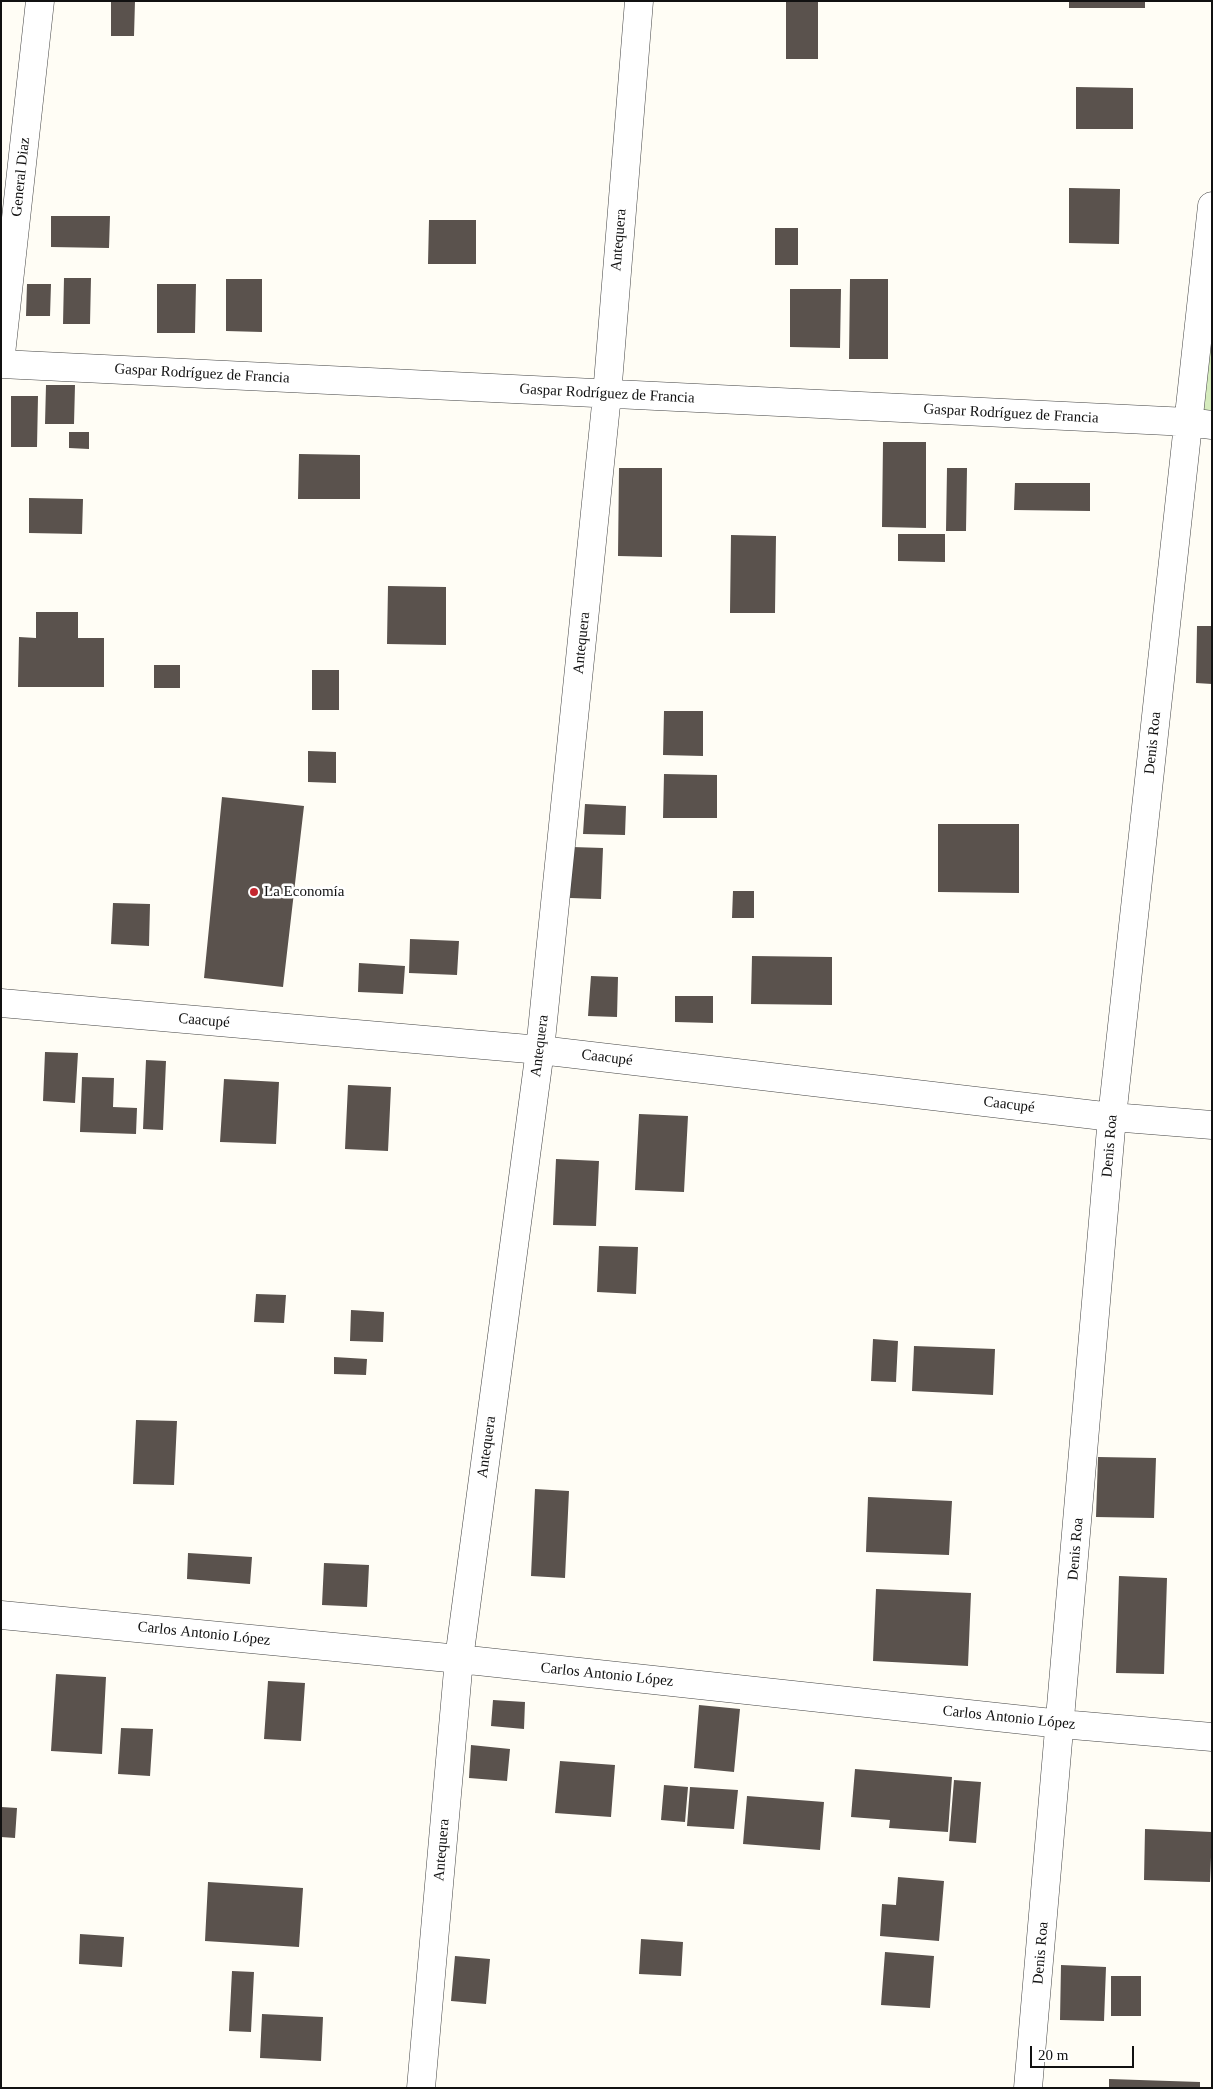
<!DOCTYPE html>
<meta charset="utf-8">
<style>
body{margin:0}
#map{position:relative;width:1213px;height:2089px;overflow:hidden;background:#fffdf5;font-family:"Times New Roman",serif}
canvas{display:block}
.frame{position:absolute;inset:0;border:2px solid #111;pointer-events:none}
.scale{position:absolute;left:1030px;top:2046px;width:104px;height:22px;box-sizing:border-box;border:2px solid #111;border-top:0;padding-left:6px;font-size:15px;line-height:18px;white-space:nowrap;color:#111;-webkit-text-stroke:4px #fff;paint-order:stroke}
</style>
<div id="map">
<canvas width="1213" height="2089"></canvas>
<div class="frame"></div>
<div class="scale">20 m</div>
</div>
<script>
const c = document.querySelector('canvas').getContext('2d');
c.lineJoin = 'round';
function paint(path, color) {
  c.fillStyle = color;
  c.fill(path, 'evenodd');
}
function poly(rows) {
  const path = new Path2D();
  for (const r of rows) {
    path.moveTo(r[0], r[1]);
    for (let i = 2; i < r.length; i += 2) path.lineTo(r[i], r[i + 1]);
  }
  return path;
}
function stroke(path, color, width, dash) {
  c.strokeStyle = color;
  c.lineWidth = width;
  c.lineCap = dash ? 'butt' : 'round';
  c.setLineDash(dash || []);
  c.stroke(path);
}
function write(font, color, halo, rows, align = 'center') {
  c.font = font + ' "Times New Roman",serif';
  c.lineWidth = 5;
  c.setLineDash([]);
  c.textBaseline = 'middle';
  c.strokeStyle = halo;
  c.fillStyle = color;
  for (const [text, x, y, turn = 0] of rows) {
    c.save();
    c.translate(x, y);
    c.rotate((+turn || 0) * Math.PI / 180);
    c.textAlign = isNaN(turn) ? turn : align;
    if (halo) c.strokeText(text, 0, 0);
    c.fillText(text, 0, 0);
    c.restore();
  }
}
const green = poly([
 [1212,299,1212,413,1199,411]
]);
const building = poly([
 [111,1,135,1,134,36,111,36],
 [786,1,818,1,818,59,786,59],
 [1069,1,1145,1,1145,8,1069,8],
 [1076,87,1133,88,1133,129,1076,129],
 [1069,188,1120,189,1119,244,1069,243],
 [51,216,110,216,109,248,51,247],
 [429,220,476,220,476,264,428,264],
 [775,228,798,228,798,265,775,265],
 [64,278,91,278,90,324,63,324],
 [226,279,262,279,262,332,226,331],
 [850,279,888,279,888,359,849,359],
 [27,284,51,284,50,316,26,316],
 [157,284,196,284,195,333,157,333],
 [790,289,841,289,840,348,790,347],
 [46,385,75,385,74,424,45,424],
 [11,396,38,396,37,447,11,447],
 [69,432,89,432,89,449,69,448],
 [883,442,926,442,926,528,882,527],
 [299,454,360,455,360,499,298,499],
 [619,468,662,468,662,557,618,556],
 [947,468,967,468,966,531,946,531],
 [1015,483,1090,483,1090,511,1014,510],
 [29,498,83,499,82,534,29,533],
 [898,534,945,534,945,562,898,561],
 [731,535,776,536,775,613,730,613],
 [388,586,446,587,446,645,387,644],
 [36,612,78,612,78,638,104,638,104,687,18,687,19,637,36,638],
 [1197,626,1212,626,1212,684,1196,683],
 [154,665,180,665,180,688,154,688],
 [312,670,339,670,339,710,312,710],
 [664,711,703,711,703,756,663,755],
 [308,751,336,752,336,783,308,782],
 [664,774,717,775,717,818,663,818],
 [222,797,304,806,283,987,204,978],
 [585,804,626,806,625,835,583,834],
 [938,824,1019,824,1019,893,938,892],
 [572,847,603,848,601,899,570,898],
 [733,891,754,891,754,918,732,918],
 [113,903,150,904,149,946,111,944],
 [410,939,459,941,457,975,409,973],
 [752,956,832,957,832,1005,751,1004],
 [359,963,405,966,403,994,358,992],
 [591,976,618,977,617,1017,588,1016],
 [675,996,713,996,713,1023,675,1022],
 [45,1052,78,1053,75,1103,43,1101],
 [146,1060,166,1061,163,1130,143,1129],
 [82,1077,114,1078,113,1107,137,1108,136,1134,80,1132],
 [224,1079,279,1082,276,1144,220,1142],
 [348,1085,391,1087,388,1151,345,1149],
 [639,1114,688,1116,684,1192,635,1190],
 [556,1159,599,1161,596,1226,553,1225],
 [599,1246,638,1247,636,1294,597,1292],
 [256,1294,286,1295,284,1323,254,1322],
 [351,1310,384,1312,383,1342,350,1341],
 [873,1339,898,1341,896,1382,871,1381],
 [914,1346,995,1349,993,1395,912,1391],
 [334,1357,367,1359,366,1375,334,1374],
 [136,1420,177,1421,174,1485,133,1484],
 [1098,1457,1156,1458,1154,1518,1096,1517],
 [535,1489,569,1491,565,1578,531,1576],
 [868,1497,952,1501,949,1555,866,1552],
 [188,1553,252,1557,250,1584,187,1579],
 [324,1563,369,1565,367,1607,322,1605],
 [1119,1576,1167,1578,1164,1674,1116,1673],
 [876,1589,971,1593,968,1666,873,1661],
 [56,1674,106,1677,102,1754,51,1751],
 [268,1681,305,1683,301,1741,264,1739],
 [493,1700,525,1702,524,1729,491,1726],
 [699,1705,740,1709,734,1772,694,1768],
 [121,1728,153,1729,150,1776,118,1774],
 [471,1745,510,1749,507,1781,469,1778],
 [560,1761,615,1765,611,1817,555,1813],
 [855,1769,952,1777,948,1832,889,1828,890,1820,851,1817],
 [954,1780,981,1782,976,1843,949,1841],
 [664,1785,688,1787,685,1822,661,1820],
 [690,1787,738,1790,734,1829,687,1826],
 [747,1796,824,1802,820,1850,743,1844],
 [1,1807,17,1808,15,1838,1,1837],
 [1145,1829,1212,1832,1210,1882,1144,1880],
 [898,1877,944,1881,939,1941,880,1936,882,1904,896,1905],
 [208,1882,303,1888,299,1947,205,1941],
 [80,1934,124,1937,122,1967,79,1964],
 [641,1939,683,1942,681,1976,639,1974],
 [885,1952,934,1956,930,2008,881,2005],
 [455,1956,490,1959,486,2004,451,2001],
 [1061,1965,1106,1967,1104,2021,1060,2020],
 [232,1971,254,1972,251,2032,229,2031],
 [1111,1976,1141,1976,1141,2016,1111,2016],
 [262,2014,323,2017,321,2061,260,2058],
 [1109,2079,1200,2082,1200,2088,1109,2088]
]);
const minor = poly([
 [1,354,40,1],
 [1,364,1188,422,1212,425],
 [1,1003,540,1050,1112,1117,1212,1125],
 [1,1615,459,1659,1061,1724,1212,1737],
 [421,2088,459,1659,540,1050,607,395,639,1],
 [1028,2088,1112,1117,1212,206]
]);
const markers = [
 [254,892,5,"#c4262e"]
];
const streetNames = [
 ["General Diaz",21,177,-84],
 ["Antequera",619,240,-85],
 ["Gaspar Rodríguez de Francia",202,374,3],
 ["Gaspar Rodríguez de Francia",607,394,3],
 ["Gaspar Rodríguez de Francia",1011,414,3],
 ["Antequera",582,643,-84],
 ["Denis Roa",1153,743,-84],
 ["Caacupé",204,1021,5],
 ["Antequera",540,1046,-83],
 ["Caacupé",607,1058,7],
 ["Caacupé",1009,1105,7],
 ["Denis Roa",1110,1146,-85],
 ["Antequera",487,1447,-82],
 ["Denis Roa",1076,1549,-85],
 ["Carlos Antonio López",204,1634,6],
 ["Carlos Antonio López",607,1675,6],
 ["Carlos Antonio López",1009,1718,6],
 ["Antequera",442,1850,-85],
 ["Denis Roa",1041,1953,-85]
];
const poiNames = [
 ["La Economía",264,892]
];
paint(green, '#d5ebbd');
paint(building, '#5a524d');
stroke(minor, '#444', 29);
stroke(minor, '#fff', 28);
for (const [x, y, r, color] of markers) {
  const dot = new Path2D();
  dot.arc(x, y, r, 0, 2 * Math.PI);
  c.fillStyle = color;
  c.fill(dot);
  stroke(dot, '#fff', 2);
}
write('15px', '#111', '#fff', streetNames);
write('15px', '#111', '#fff', poiNames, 'left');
</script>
